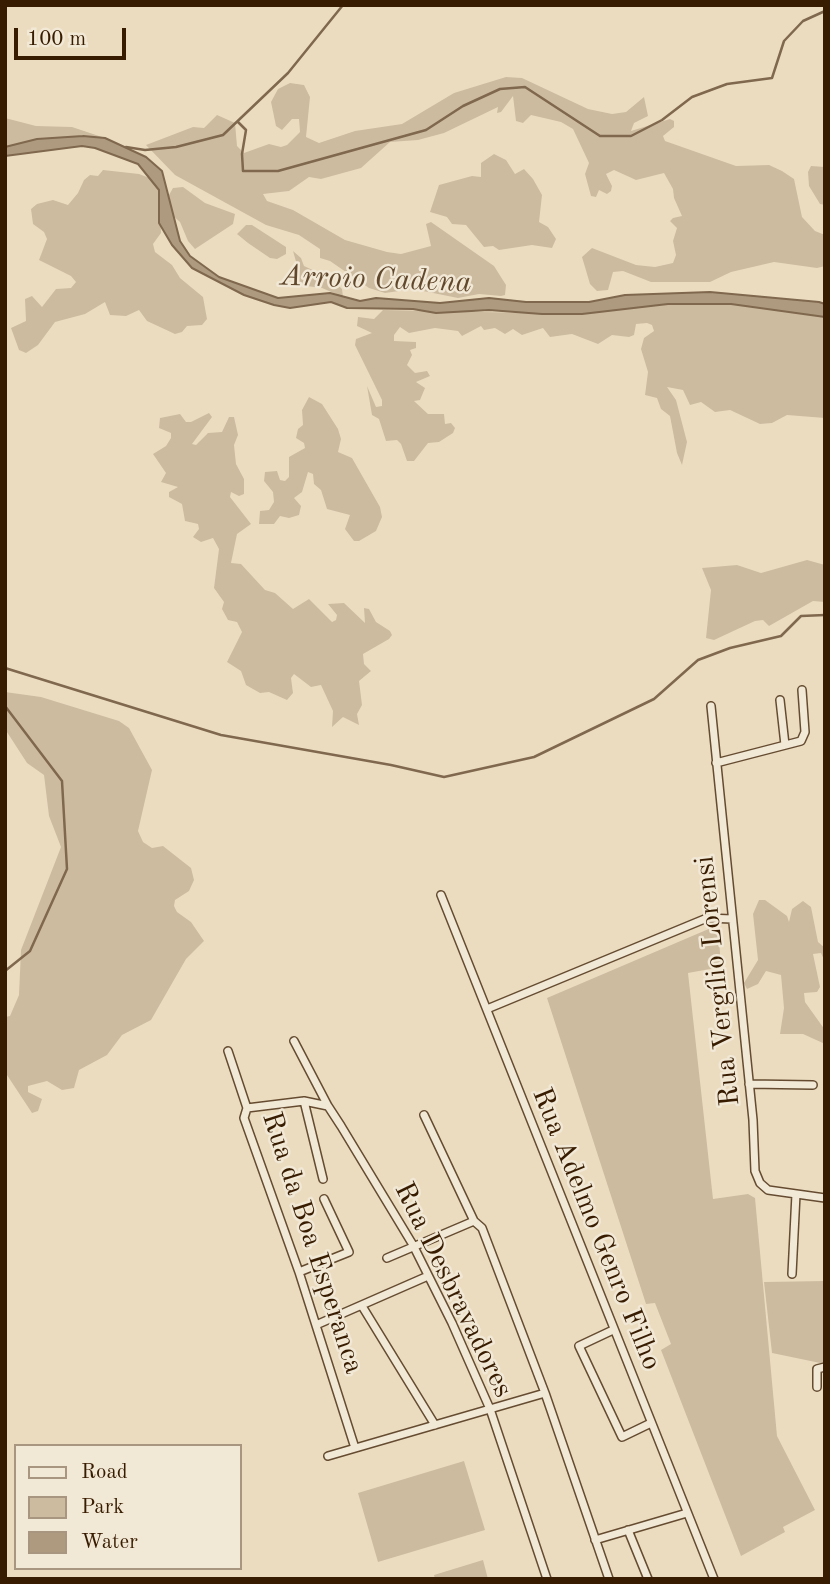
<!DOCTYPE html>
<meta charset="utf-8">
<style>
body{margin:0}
#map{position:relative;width:830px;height:1584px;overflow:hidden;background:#ebdcc0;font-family:"Old Standard TT",serif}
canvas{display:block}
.frame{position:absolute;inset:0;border:7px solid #381c01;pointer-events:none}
.legend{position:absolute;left:14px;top:1444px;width:228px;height:126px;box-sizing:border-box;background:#f2e8d6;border:2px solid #a89681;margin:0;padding:9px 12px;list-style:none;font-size:21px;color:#381c01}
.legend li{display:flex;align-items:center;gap:14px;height:35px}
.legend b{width:35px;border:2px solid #a89681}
.scale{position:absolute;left:14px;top:28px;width:112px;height:32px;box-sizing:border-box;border:4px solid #381c01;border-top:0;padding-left:9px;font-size:21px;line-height:24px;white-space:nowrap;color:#381c01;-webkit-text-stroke:5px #f2e8d6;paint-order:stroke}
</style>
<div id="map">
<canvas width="830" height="1584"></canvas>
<div class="frame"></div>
<ul class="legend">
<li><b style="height:9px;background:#f2e8d6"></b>Road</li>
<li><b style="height:19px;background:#cdbba0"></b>Park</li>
<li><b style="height:19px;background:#ae9b7f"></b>Water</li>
</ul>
<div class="scale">100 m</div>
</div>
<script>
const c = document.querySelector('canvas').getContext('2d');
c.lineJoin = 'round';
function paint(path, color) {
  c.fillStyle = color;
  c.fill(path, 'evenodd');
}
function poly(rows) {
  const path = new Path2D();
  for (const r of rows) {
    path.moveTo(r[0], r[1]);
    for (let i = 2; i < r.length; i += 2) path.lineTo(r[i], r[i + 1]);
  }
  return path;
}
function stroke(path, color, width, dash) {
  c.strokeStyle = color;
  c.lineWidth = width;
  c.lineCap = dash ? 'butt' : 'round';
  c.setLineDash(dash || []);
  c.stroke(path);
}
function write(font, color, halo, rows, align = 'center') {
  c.font = font + ' "Old Standard TT",serif';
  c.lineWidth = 5;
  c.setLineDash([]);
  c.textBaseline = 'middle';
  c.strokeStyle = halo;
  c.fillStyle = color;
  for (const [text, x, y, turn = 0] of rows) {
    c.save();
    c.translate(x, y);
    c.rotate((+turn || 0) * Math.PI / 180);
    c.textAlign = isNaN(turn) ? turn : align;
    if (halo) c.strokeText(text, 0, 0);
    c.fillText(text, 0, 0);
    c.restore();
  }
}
const green = poly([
 [506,77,522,78,588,109,612,114,626,112,644,97,648,116,634,123,631,131,670,119,674,121,674,127,663,136,665,141,736,166,769,165,782,171,794,179,802,217,815,231,825,235,825,266,817,268,774,262,731,272,710,282,651,282,623,271,613,272,608,290,597,291,590,284,582,257,592,248,636,265,655,267,673,263,676,255,673,241,677,228,670,221,673,218,682,216,674,198,673,189,664,173,636,180,614,170,606,174,612,186,611,191,607,194,599,190,596,197,591,196,585,174,589,163,573,129,561,122,531,115,523,123,516,121,513,96,501,112,497,113,498,107,444,133,418,140,390,142,361,168,321,179,309,177,289,191,263,194,267,201,293,210,345,240,387,252,401,254,431,246,426,224,431,222,494,266,506,285,505,295,501,296,479,294,458,298,413,289,385,293,369,288,330,261,320,258,320,249,299,235,266,225,175,175,146,145,193,127,204,128,217,115,235,123,237,146,244,153,269,144,281,147,287,145,300,132,299,119,292,119,282,130,276,126,271,102,278,89,290,83,304,85,310,97,306,137,319,143,355,131,402,124,454,93],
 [5,118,36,126,72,127,105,138,37,139,5,147],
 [494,154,506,160,515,174,524,169,533,179,542,195,539,222,548,227,556,239,552,248,532,245,499,250,493,246,484,247,466,225,452,224,447,217,430,212,439,185,472,176,481,177,481,163],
 [811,166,825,167,825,205,820,204,809,186,808,172],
 [103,170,139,174,152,179,159,190,160,206,161,233,153,244,155,252,172,265,180,278,203,297,207,319,202,325,187,326,182,332,175,334,147,321,139,310,126,316,110,315,105,302,85,314,55,322,38,345,26,353,19,350,11,328,26,321,25,299,32,296,42,307,56,289,71,288,76,282,71,276,39,260,47,239,44,232,33,224,31,209,37,204,53,200,68,205,78,193,84,180,90,175,98,176],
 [183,187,205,203,235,214,233,224,195,249,188,241,180,222,171,214,169,195,173,188],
 [246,225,252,225,286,247,286,254,277,259,270,258,248,243,237,234],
 [293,251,301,258,304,266,332,279,342,289,343,297,322,288,299,285,289,278,297,265],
 [668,304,731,304,825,317,825,418,787,415,772,423,760,424,730,410,715,412,701,402,690,405,683,390,667,387,676,400,687,442,682,465,677,453,670,416,661,409,657,398,645,395,648,372,641,349,644,338,654,331,652,325,647,323,636,324,634,335,629,337,612,335,598,344,572,334,550,337,543,328,522,335,513,329,505,334,495,328,484,330,481,326,462,336,458,331,435,328,409,333,400,327,394,335,394,341,416,342,416,348,410,350,412,355,407,365,415,373,427,371,430,376,416,382,425,388,420,400,414,401,428,414,444,414,445,424,451,423,455,428,453,433,439,442,428,443,414,461,407,461,401,444,397,440,386,441,379,419,372,415,367,386,376,407,382,406,382,400,355,345,356,339,372,333,357,326,358,317,374,319,383,310,582,314],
 [309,397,322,404,338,429,341,439,338,452,352,458,380,507,382,517,376,531,359,541,354,541,345,529,350,515,327,509,321,490,314,484,313,474,308,472,302,492,294,498,301,506,299,515,289,518,280,516,274,524,259,524,260,511,269,510,274,502,273,492,264,481,265,472,277,471,280,480,285,481,289,477,289,457,305,448,304,443,296,438,298,429,303,425,302,410],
 [209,413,212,417,192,444,196,445,208,433,222,432,229,417,234,417,238,435,234,445,236,464,244,479,244,494,239,496,231,492,230,497,251,524,237,534,231,563,241,564,265,590,275,593,293,609,309,599,332,622,336,620,337,615,328,604,344,603,365,623,364,608,369,609,376,622,390,631,392,635,389,639,363,654,364,664,371,671,359,681,362,705,357,714,359,725,343,717,332,727,333,711,321,685,311,687,294,674,291,678,293,693,287,700,269,692,260,693,246,685,241,671,227,662,242,632,237,622,228,620,222,609,224,602,214,588,219,549,213,538,201,542,193,537,199,529,198,524,185,521,182,504,169,497,169,492,178,487,161,482,166,473,153,454,166,446,171,438,171,433,159,428,160,418,180,414,186,422,191,422],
 [807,560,825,565,825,602,813,601,769,626,763,620,755,621,714,640,706,638,711,590,702,568,737,565,761,573],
 [5,692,41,697,119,721,129,728,152,770,138,831,143,842,152,848,163,846,191,868,194,880,189,891,175,900,174,906,177,912,191,922,204,941,186,959,151,1020,122,1035,107,1055,79,1070,74,1088,62,1090,47,1081,28,1086,28,1092,42,1099,38,1111,32,1113,5,1072,5,1017,10,1016,19,995,21,950,61,847,49,816,44,775,27,763,5,729],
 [759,900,765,900,787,916,789,922,792,909,803,901,811,907,818,942,825,948,825,962,821,953,813,954,820,987,817,992,804,993,805,1002,825,1030,825,1044,803,1034,780,1034,784,1008,781,975,766,971,758,984,747,989,744,983,758,960,753,914],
 [718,925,721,967,688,973,713,1199,748,1194,755,1198,777,1436,815,1510,783,1527,785,1532,741,1556,661,1350,671,1344,655,1303,646,1304,547,998],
 [825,1281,825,1364,772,1353,764,1282],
 [464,1461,485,1530,378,1562,358,1493],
 [483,1560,488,1579,435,1579,434,1575]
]);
const water = poly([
 [83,136,105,138,146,157,162,171,180,241,190,256,219,277,278,298,330,293,360,301,376,298,440,303,489,298,526,302,589,302,625,295,710,292,819,302,825,304,825,317,731,304,668,304,582,314,542,314,489,310,436,313,413,309,347,308,331,302,290,308,274,305,244,295,192,268,172,245,159,223,159,190,138,164,95,148,82,146,5,156,5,147,37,139,83,136]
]);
const stream = poly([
 [238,122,246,130,242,154,243,171,278,171,426,130,463,106,500,89,525,87,600,136,631,136,662,120,692,97,727,84,772,78,784,41,803,21,825,11],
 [126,147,145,150,176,147,223,135,288,73,343,5],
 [5,668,221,735,391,765,444,777,534,757,654,699,698,660,730,648,781,636,801,616,825,615],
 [5,706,62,781,67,869,30,951,5,971]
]);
const minor = poly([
 [780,700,785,745],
 [711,706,753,1120,755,1171,760,1183,768,1190,825,1198],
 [716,763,801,741,805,732,802,690],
 [441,895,714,1579],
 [487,1009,707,918,732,919],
 [294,1041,328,1106],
 [228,1051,247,1108,244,1118,299,1272,355,1448],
 [749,1084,813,1085],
 [304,1101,323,1179],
 [247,1108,304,1101,328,1106,341,1126,413,1245,452,1323,490,1409,547,1579],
 [424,1115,474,1221,482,1228,545,1393,609,1579],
 [387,1258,474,1221],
 [299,1272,349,1252,324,1199],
 [792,1274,796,1194],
 [362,1306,435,1425],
 [316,1325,428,1276],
 [613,1330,579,1346,622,1437,651,1423],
 [817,1387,817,1369,825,1367],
 [328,1456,545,1393],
 [628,1530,648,1579],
 [595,1540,687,1513]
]);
const streetNames = [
 ["Rua Vergílio Lorensi",718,981,-96],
 ["Rua Adelmo Genro Filho",596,1229,68],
 ["Rua da Boa Esperanca",312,1243,72],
 ["Rua Desbravadores",453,1290,64]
];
const waterNames = [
 ["Arroio Cadena",376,280,2]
];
paint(green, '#cdbba0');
paint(water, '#ae9b7f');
stroke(water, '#7f684d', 2);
stroke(stream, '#7f684d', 2.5);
stroke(minor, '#654c31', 10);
stroke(minor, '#f2e8d6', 7);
write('28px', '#381c01', '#f2e8d6', streetNames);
write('italic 30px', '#61482d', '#f2e8d6', waterNames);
</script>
